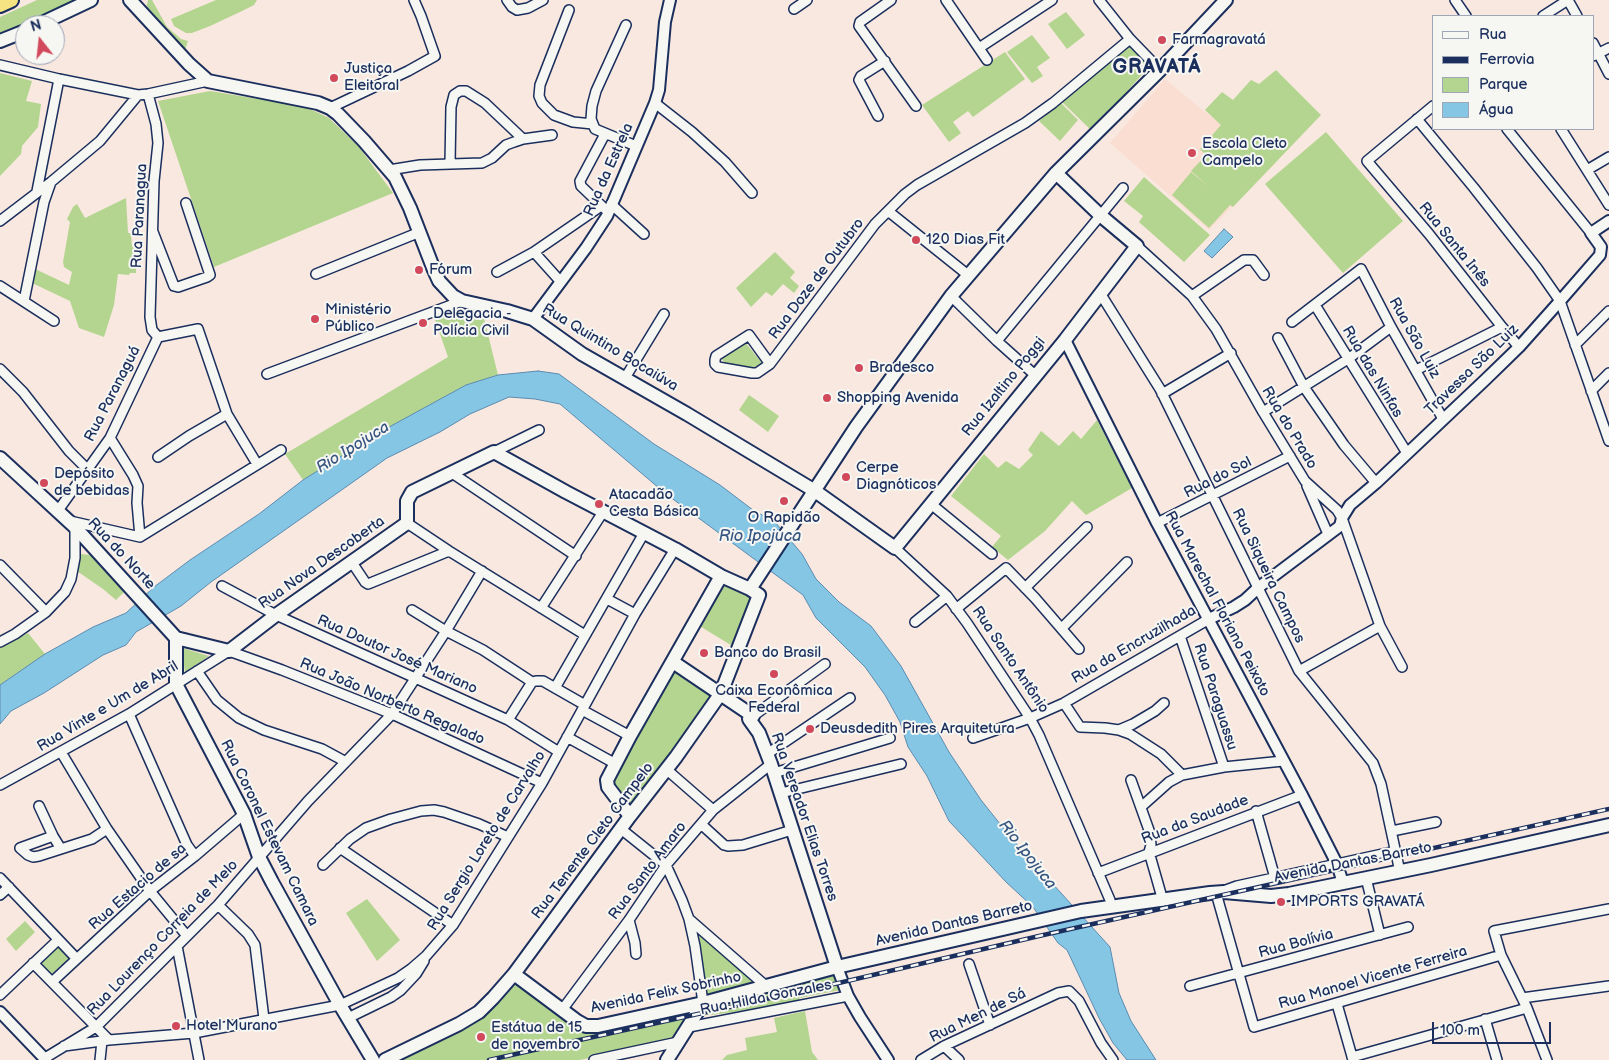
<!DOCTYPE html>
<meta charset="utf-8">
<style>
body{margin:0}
#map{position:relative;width:1609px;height:1060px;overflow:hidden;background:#f9e8df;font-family:"Balsamiq Sans",sans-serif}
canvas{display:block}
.legend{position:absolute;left:1432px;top:15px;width:162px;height:115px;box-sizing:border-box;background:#f6f6f2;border:1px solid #9ea6b7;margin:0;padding:6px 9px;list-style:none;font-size:15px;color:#1b2f5e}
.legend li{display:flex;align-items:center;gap:10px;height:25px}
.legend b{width:25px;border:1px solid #9ea6b7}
.north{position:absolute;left:15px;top:15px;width:50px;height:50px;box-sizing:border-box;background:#f6f6f2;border:1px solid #9ea6b7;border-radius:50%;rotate:344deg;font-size:14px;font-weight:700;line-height:20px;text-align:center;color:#1b2f5e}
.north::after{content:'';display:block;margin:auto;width:18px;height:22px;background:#d1495b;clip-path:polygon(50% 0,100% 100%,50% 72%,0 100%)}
.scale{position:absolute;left:1432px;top:1022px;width:119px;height:22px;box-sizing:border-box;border:2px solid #1b2f5e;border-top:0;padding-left:6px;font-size:15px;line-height:18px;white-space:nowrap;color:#1b2f5e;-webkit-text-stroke:4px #f6f6f2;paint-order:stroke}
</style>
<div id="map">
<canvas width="1609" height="1060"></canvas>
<ul class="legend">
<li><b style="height:6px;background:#f6f6f2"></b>Rua</li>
<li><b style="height:6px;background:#1b2f5e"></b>Ferrovia</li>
<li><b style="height:14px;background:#b3d58f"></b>Parque</li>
<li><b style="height:14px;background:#85c6e5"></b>Água</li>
</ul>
<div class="north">N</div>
<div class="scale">100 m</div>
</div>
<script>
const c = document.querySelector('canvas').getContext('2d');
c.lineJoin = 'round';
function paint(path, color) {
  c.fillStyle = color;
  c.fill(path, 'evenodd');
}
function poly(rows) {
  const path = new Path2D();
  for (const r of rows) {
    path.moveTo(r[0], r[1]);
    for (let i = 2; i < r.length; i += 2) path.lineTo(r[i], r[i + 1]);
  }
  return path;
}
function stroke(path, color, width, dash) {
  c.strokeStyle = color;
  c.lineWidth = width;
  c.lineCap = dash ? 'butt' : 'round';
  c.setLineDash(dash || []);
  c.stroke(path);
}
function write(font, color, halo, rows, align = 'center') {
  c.font = font + ' "Balsamiq Sans",sans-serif';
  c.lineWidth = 4;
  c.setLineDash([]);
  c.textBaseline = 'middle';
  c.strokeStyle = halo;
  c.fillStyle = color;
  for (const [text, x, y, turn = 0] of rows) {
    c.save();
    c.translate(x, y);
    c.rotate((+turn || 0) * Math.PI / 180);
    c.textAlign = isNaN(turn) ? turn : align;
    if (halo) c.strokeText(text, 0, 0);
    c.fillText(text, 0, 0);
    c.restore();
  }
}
const built = poly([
 [1165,79,1200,108,1275,164,1209,230,1110,143]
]);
const green = poly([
 [37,0,76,0,0,34,0,17],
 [148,0,152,0,167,27,181,39,188,41,185,50,146,9],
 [216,0,257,0,254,5,242,11,210,26,192,33,186,33,174,26,171,19],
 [1066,12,1085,35,1067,49,1048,24],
 [1032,35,1050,58,1037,67,1043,76,1032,83,1007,52],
 [1129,43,1147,61,1141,65,1146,70,1092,131,1061,101],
 [1005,52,1025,79,973,117,968,111,953,122,961,133,949,142,922,105],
 [1276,70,1321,115,1233,207,1230,205,1209,228,1172,195,1191,172,1209,187,1191,171,1206,155,1200,149,1221,125,1205,110,1222,92,1233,100,1251,80,1259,84],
 [0,73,32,81,26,101,41,104,38,127,22,146,21,154,0,176],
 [210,91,306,107,329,118,358,146,393,193,214,267,158,101],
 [1061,103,1078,120,1060,141,1039,121],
 [1326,132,1403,221,1343,273,1265,184],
 [1144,177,1210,235,1184,262,1139,222,1143,216,1124,201],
 [126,198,128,233,131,233,132,247,136,247,136,273,130,273,129,275,118,274,114,305,104,337,79,328,70,301,30,282,33,268,69,285,72,272,64,267,63,262,70,222,67,219,73,207,77,204,85,218],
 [775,252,795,272,790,278,799,286,794,293,783,284,772,296,766,292,751,307,736,288],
 [461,305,483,314,498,375,466,385,380,432,303,480,285,454,448,357,433,314],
 [745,342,762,363,750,370,727,366,721,358],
 [749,395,779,416,768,432,739,410],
 [1097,420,1132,488,1086,515,1072,501,1045,531,1008,560,992,547,1001,536,951,496,984,454,998,468,1006,461,1019,469,1033,455,1028,450,1041,431,1059,446,1073,431,1081,439],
 [81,554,91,555,125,591,116,600,103,589,74,569,75,563],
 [723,581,756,598,734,647,698,625],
 [28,633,45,654,0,685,0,648],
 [182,648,209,656,185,673],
 [674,669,714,695,630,809,614,787,612,781],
 [367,899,400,940,377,961,346,913],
 [25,921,35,932,16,951,6,939],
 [693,927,759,984,705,998],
 [57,944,71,957,50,975,38,962],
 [834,973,840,990,800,998,797,1002,758,1009,711,1015,706,1015,702,1013,703,1009],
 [517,981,581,1031,590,1030,681,1010,685,1013,688,1020,671,1041,580,1060,395,1060,482,1015],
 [805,1011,812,1052,818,1060,722,1060,727,1055,747,1050,745,1038,777,1032,774,1018]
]);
const water = poly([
 [1224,229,1233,237,1212,258,1204,251,1224,229],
 [538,371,559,374,654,444,720,485,753,510,775,522,802,554,816,579,839,602,871,626,901,666,949,752,981,800,1012,839,1110,947,1119,993,1131,1021,1156,1060,1127,1060,1113,1043,1099,1018,1067,950,1058,943,1033,907,1006,882,949,821,927,776,908,747,900,722,885,695,865,667,816,618,803,595,666,494,560,404,535,399,509,397,470,414,440,432,387,458,211,582,181,606,136,632,126,645,103,655,44,693,11,711,0,724,0,685,45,654,93,627,126,613,154,587,190,560,259,514,303,480,380,432,466,385,498,375,538,371]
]);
const minor = poly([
 [507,0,512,7,517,10,528,8,543,0],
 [891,0,860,22,859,26,916,106],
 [946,0,987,60],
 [1099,0,1130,39,1160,70],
 [1455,0,1466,16],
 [1568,0,1577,16],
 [794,9,807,0],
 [569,10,540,85,539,96,542,103,554,115,573,122,593,124],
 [1543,16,1568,0],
 [626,25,596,91,592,106,591,119,595,129,636,146],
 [1593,43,1609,74],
 [979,48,1052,0],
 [1593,56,1609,48],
 [0,65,59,79,138,95,148,94,208,81],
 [148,94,156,124,158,143,154,181,150,317,152,330,158,337],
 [655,103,692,132,725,162,752,193],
 [1433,106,1367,161,1429,234,1502,327,1519,347],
 [330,108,408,71,435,56,421,16,414,0],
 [878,116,859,80,861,76,885,61],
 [1417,119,1474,188,1537,268,1560,301,1609,441],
 [1507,129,1591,233],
 [1561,129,1609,205],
 [450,164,451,107,454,95,460,91,466,91,485,103,523,139],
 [389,170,420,165,482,163,492,158,506,145,514,142,523,139,552,135],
 [1587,170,1609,157],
 [37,191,59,79],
 [611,204,644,234],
 [605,209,581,186,580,181,605,134],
 [888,211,968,275],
 [0,221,51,182,100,141,138,95],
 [153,232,174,286,178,287,207,277,210,275,186,203],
 [1137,246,1192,296,1216,329,1263,412,1305,481,1337,510,1342,518,1380,626,1402,667],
 [534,252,560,281],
 [497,272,534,252,601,206],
 [316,274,420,232],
 [0,286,54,321],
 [1100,293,1160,389,1299,671,1373,763,1381,784,1400,872],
 [951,296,997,341,1035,375],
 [1192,296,1244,260,1253,260,1264,275],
 [24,301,44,202,51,182],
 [1315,305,1407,453],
 [1292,322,1361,269,1391,327,1443,419],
 [158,337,198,329,227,414,257,464],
 [1278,338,1304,387,1344,445,1376,483],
 [997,341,1123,188],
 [1575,345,1609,311],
 [770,364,749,335,716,356,715,360,715,364,718,367,752,373,757,373,770,364,875,224,905,194,917,185,1025,123,1053,103,1130,39],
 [0,369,23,392,69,451,88,470],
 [1416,370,1502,327],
 [267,374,462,301],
 [625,378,664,314],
 [1591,391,1609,373],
 [1162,394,1231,353],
 [1263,412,1348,359,1391,327],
 [110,438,133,475,138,486,137,503,140,537],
 [494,452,539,430],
 [158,457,189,436,227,414],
 [452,473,576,556],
 [1307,486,1328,534],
 [931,504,992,554],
 [57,512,110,438,158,337],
 [70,521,140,537,281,450],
 [407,523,449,551,585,635],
 [1157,523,1290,456],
 [895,548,947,596,967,623,1030,718,1039,735,1110,900],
 [351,561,365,582,368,584,449,551],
 [0,565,46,612],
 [222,586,276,615,508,720,559,752],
 [1025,588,1087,527],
 [607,599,635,614],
 [541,608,603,512],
 [956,609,1006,568,1035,598,1079,649],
 [412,610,446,631,483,650,532,682],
 [915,622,947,596],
 [1062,628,1127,562],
 [1180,636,1224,767],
 [0,642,15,634,46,612,65,592,71,579,75,558,75,527],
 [197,671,217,700,239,718,264,730,322,749,346,762],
 [1299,671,1380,626],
 [555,688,644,533],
 [1064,703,1080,727,1105,728,1119,730,1130,734,1161,754,1182,775],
 [582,710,630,736],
 [129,714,187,845,195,856],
 [753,716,825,664],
 [508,720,532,682,536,681,543,681,585,705],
 [1119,730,1133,724,1155,711,1164,703],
 [567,737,614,763],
 [973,738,1030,718,1064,703,1209,619],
 [61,752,107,829,150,891,187,936],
 [767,754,850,698],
 [666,769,713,810],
 [774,773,890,738],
 [1131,780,1150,833,1151,845,1149,852,1163,901],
 [0,785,129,714,229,651,282,670,392,714,542,783],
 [781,793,901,764],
 [39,806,53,836,61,849],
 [1141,807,1169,782,1182,775,1224,767,1283,761],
 [1256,811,1275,878],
 [701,824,724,845,728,846,743,845,792,830],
 [621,829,666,865,682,900,689,919,695,946,703,1003],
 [1392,831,1436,822],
 [20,848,28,855,33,857,39,856,92,839,107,829],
 [20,848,53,836],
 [340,848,453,925],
 [323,865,350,839,366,828,391,819,421,811,434,810,444,812,479,824,508,837],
 [1098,873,1302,795],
 [0,878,76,958],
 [1366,878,1380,935],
 [1226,890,1237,886,1396,851],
 [1216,893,1254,1027,1501,955],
 [0,895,9,887],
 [218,905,248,934,255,945,264,1019],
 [689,919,767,987],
 [629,920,635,943,636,954],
 [177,946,199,1060],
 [33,963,109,1040],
 [969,964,990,1025],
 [52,982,150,891,195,856,244,814],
 [1190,986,1408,927],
 [0,995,58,940],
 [1522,998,1609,986],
 [1337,1004,1353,1060],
 [562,1010,629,920,666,865,713,810,771,764],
 [348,1018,391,997,401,990,416,974,424,961],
 [1485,1019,1497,1060],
 [689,1027,848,996],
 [64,1046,109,1040,194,1033,340,1005,398,978,411,969,426,956,453,925,542,783,635,614,675,549],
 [944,1046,959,1060],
 [1352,1057,1527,1008],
 [45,1058,96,1027,218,905,308,801,392,714,446,631,482,571],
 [100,1060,102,1041],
 [594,1060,678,1042],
 [921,1060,944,1046,1058,993,1069,991,1079,1001,1101,1043,1113,1060],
 [1547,1060,1527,1008,1501,955,1494,931,1609,909]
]);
const tertiary = poly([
 [533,319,586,248,607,216,655,103,659,90,665,22,670,0],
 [1065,340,1157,523,1302,795,1337,864,1343,883],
 [1209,619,1234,607,1245,600,1259,587,1340,526,1342,518,1350,505,1376,483,1485,380,1519,347,1560,301,1600,255,1601,247,1591,233,1609,221],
 [837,967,848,996,860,1017,888,1060],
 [0,1012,46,1060]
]);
const secondary = poly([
 [130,0,189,64,208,81,318,103,330,108,338,114,364,141,395,177,410,208,434,270,439,281,453,296,462,301,507,311,533,319,582,354,687,414,815,491,895,548,1065,340,1137,246,1100,215,1056,173],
 [38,25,91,0],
 [0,41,25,31],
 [0,458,75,527,176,638,229,651,276,615,407,523,407,501,412,492,494,452,566,492,675,549,721,576,750,589,759,595,721,693,676,757,630,816,514,974,493,998,479,1012,459,1024,385,1060],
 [750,589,856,427,951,296,1056,173,1160,70,1226,0],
 [176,638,176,684,244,814,259,857,272,882,340,1005,373,1060],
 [673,662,753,716,749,719,759,733,771,764,837,967],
 [630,816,608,787,607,780,630,736,721,576],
 [514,974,577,1021,586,1026,598,1026,703,1003,837,967,1081,911,1210,893,1224,892,1271,896,1289,894,1431,865,1609,825],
 [667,1060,703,1003]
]);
const trunk = poly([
 [0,5,11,0]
]);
const rail = poly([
 [489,1060,843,982,1039,936,1609,809]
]);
const markers = [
 [1162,40,5,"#d1495b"],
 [334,78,5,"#d1495b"],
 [1192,153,5,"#d1495b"],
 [916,240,5,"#d1495b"],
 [419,270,5,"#d1495b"],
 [315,319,5,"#d1495b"],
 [423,323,5,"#d1495b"],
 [859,368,5,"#d1495b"],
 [827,398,5,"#d1495b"],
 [846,477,5,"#d1495b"],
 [44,483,5,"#d1495b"],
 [784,501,5,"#d1495b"],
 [599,504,5,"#d1495b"],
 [704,653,5,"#d1495b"],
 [774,674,5,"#d1495b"],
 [810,729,5,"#d1495b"],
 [1281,902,5,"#d1495b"],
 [176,1026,5,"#d1495b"],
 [481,1037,5,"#d1495b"]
];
const poiNames = [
 ["Farmagravatá",1172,40],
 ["Justiça",344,69],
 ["Eleitoral",344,86],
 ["Escola Cleto",1202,144],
 ["Campelo",1202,161],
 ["120 Dias Fit",926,240],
 ["Fórum",429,270],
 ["Ministério",325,310],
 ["Público",325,327],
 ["Delegacia -",433,314],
 ["Polícia Civil",433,331],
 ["Bradesco",869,368],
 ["Shopping Avenida",837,398],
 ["Cerpe",856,468],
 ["Diagnóticos",856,485],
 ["Depósito",54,474],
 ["de bebidas",54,491],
 ["Atacadão",609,495],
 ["Cesta Básica",609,512],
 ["O Rapidão",784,518,"center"],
 ["Banco do Brasil",714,653],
 ["Caixa Econômica",774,691,"center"],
 ["Federal",774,708,"center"],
 ["Deusdedith Pires Arquitetura",820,729],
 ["IMPORTS GRAVATÁ",1291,902],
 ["Hotel Murano",186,1026],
 ["Estátua de 15",491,1028],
 ["de novembro",491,1045]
];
const streetNames = [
 ["Rua da Estrela",609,170,-66],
 ["Rua Paranagua",140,216,-87],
 ["Rua Santa Inês",1454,245,51],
 ["Rua Doze de Outubro",817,279,-53],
 ["Rua São Luiz",1414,338,61],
 ["Rua Quintino Bocaiúva",610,348,31],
 ["Travessa São Luiz",1472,370,-44],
 ["Rua das Ninfas",1372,372,59],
 ["Rua Izaltino Poggi",1004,387,-51],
 ["Rua Paranaguá",113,394,-63],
 ["Rua do Prado",1289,428,59],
 ["Rua do Sol",1218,478,-27],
 ["Rua do Norte",121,554,47],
 ["Rua Nova Descoberta",322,563,-35],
 ["Rua Siqueira Campos",1268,576,64],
 ["Rua Marechal Floriano Peixoto",1217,604,62],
 ["Rua da Encruzilhada",1134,645,-30],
 ["Rua Doutor José Mariano",397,655,24],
 ["Rua Santo Antônio",1010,660,56],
 ["Rua Paraguassu",1215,697,72],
 ["Rua João Norberto Regalado",392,702,23],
 ["Rua Vinte e Um de Abril",108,707,-31],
 ["Rua Vereador Elias Torres",804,817,71],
 ["Rua da Saudade",1195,820,-21],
 ["Rua Coronel Estevam Camara",269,833,64],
 ["Rua Sergio Loreto de Carvalho",487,841,-58],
 ["Rua Tenente Cleto Campelo",593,841,-53],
 ["Avenida Dantas Barreto",1353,863,-11],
 ["Rua Santo Amaro",648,871,-53],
 ["Rua Estacio de sa",138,887,-41],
 ["Avenida Dantas Barreto",954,924,-13],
 ["Rua Lourenço Correia de Melo",163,938,-46],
 ["Rua Bolívia",1296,944,-15],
 ["Rua Manoel Vicente Ferreira",1373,978,-16],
 ["Avenida Felix Sobrinho",666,993,-12],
 ["Rua Hilda Gonzales",766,998,-11],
 ["Rua Men de Sá",978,1016,-26]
];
const waterNames = [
 ["Rio Ipojuca",353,448,-32],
 ["Rio Ipojuca",760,537],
 ["Rio Ipojuca",1027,855,52]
];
const districtNames = [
 ["GRAVATÁ",1157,68]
];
paint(built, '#fbded2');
paint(green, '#b3d58f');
paint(water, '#85c6e5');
stroke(water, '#5b8aaf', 1);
stroke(minor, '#1b2f5e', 12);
stroke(tertiary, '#1b2f5e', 14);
stroke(secondary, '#1b2f5e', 16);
stroke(trunk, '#1b2f5e', 18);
stroke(minor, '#f6f6f2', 9);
stroke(tertiary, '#f6f6f2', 10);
stroke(secondary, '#f6f6f2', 12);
stroke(trunk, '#f6e381', 14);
stroke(rail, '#1b2f5e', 4.5);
stroke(rail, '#f6f6f2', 2.5, [8]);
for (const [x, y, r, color] of markers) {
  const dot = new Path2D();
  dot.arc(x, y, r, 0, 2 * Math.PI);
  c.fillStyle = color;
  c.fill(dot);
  stroke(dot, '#f6f6f2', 2);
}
write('15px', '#1b2f5e', '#f6f6f2', poiNames, 'left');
write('15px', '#1b2f5e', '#f6f6f2', streetNames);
write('italic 16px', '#365580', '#f6f6f2', waterNames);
c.letterSpacing = '1px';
write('bold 20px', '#1b2f5e', '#f6f6f2', districtNames);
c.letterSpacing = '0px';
</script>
